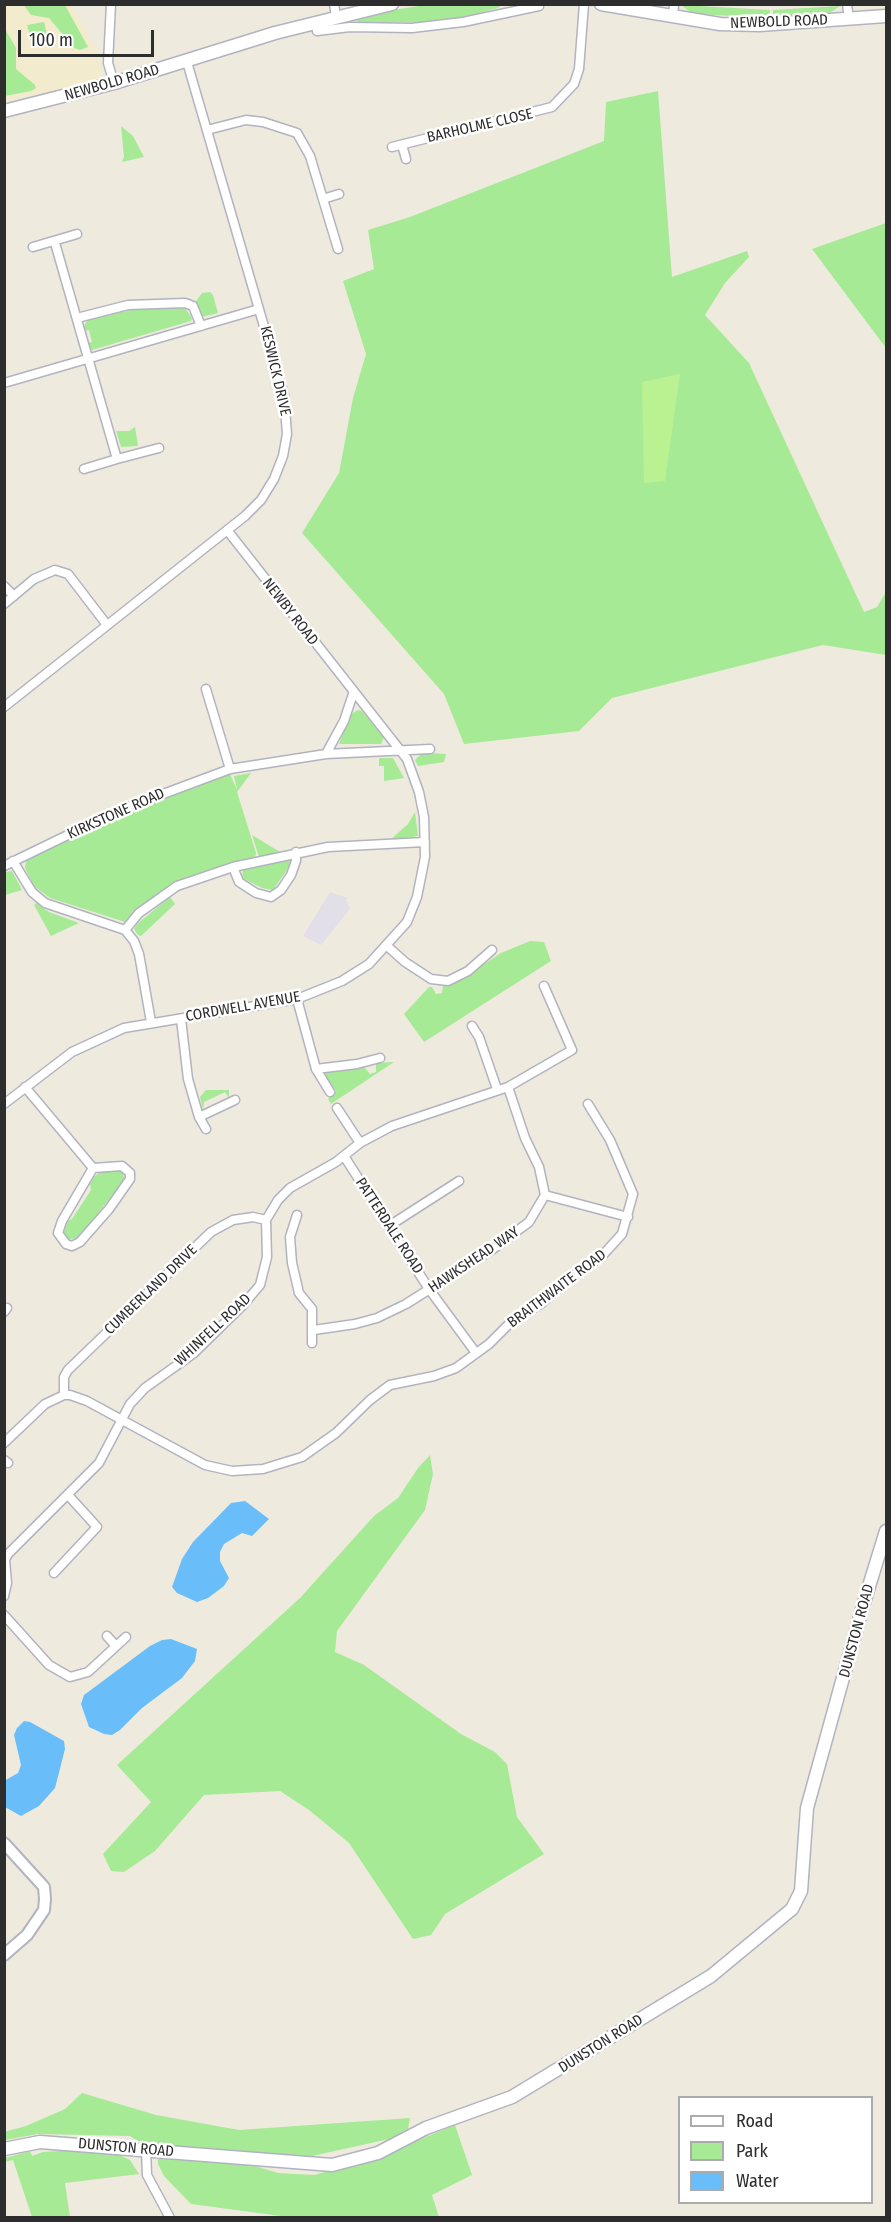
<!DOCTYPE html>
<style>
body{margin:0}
#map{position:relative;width:891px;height:2222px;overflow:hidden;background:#efeade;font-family:"Fira Sans Condensed",sans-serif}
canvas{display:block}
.frame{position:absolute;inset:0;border:6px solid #2d2d2d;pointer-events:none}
.legend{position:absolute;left:678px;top:2096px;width:195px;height:108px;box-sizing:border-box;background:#fff;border:2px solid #ababab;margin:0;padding:8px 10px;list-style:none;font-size:18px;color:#2d2d2d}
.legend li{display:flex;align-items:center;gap:12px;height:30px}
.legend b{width:30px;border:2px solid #ababab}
.scale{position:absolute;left:18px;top:30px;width:136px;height:27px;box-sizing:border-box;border:3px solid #2d2d2d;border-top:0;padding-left:8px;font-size:18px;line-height:21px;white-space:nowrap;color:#2d2d2d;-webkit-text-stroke:4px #fff;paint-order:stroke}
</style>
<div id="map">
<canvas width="891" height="2222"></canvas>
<div class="frame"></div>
<ul class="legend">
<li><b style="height:8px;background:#fff"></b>Road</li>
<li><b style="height:16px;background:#a6ea96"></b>Park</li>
<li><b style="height:16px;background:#69befa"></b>Water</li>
</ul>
<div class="scale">100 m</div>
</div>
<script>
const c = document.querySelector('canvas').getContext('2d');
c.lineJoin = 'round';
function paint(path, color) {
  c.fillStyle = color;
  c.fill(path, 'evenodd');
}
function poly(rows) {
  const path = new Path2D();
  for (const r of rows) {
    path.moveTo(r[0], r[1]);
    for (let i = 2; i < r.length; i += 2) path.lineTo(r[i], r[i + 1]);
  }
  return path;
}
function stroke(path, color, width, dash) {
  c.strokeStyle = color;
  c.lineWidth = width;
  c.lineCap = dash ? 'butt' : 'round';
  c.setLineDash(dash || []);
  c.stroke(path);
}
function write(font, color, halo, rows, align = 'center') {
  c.font = font + ' "Fira Sans Condensed",sans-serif';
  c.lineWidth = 5;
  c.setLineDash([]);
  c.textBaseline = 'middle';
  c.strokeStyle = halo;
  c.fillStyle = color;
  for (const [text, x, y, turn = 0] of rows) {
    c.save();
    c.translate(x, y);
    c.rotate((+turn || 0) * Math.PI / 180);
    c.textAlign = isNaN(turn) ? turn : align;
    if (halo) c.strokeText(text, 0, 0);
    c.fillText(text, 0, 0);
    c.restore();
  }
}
const industrial = poly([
 [330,892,348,898,346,900,350,909,321,945,303,936]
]);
const education = poly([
 [5,5,72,5,101,58,102,82,5,101]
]);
const green = poly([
 [24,5,65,5,88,47,80,50,74,48,49,18,31,15],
 [425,5,501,5,498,8,458,19,433,22,360,23,356,20,374,13],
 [681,5,770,10,770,15,755,17,693,14],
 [840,6,828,14,774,17,773,15,773,10],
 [44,22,48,38,32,42,27,25],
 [4,27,16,48,16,69,35,85,36,88,31,91,5,96],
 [658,91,672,277,747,251,749,257,725,283,705,315,749,363,864,612,877,607,886,592,886,655,823,645,612,698,579,731,464,744,444,694,302,533,339,473,353,398,366,354,343,281,374,269,368,230,410,217,604,141,606,102],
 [121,126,133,136,144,157,122,162,124,157],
 [886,223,886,348,812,249],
 [210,292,213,295,218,313,202,317,193,305,202,293],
 [146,307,185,308,192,318,191,321,92,350,89,347,88,343,92,342,89,330,84,331,83,328,88,319],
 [135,427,138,446,121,447,116,431,129,431],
 [358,710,362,711,384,737,381,744,339,744,351,714],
 [422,753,430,753,446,754,444,762,418,766,415,760],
 [379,758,393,758,404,778,384,781,384,766,379,766],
 [251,773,237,792,256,853,255,857,173,885,125,922,50,898,34,886,25,868,26,861,32,857,146,805,230,774,237,790,234,776],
 [415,812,418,836,390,840,408,824],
 [252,835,280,852,259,857],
 [291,860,291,864,273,890,262,888,242,878,243,870],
 [12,871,22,890,5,895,5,872],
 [170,897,175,904,141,936,138,935,134,929,137,924],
 [36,903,49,912,79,923,51,936,34,905],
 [530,941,544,942,551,961,424,1042,404,1014,429,987,432,987,436,994,442,993,443,986,457,982,501,953],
 [394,1062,331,1104,328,1099,336,1091,325,1075,328,1070,364,1067,370,1074,376,1072,376,1063],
 [206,1090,229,1090,229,1098,225,1092,204,1102,203,1110,200,1097],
 [118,1169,122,1171,125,1181,119,1192,114,1193,79,1237,68,1240,64,1232,68,1221,72,1219,91,1190,90,1184,94,1177,99,1173],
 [430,1455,433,1474,425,1510,337,1631,335,1652,364,1665,461,1734,495,1752,507,1764,517,1817,544,1854,445,1914,431,1935,413,1939,349,1843,309,1810,280,1791,204,1795,155,1851,124,1872,111,1871,103,1854,151,1802,117,1765,300,1598,374,1516,398,1498,418,1468],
 [82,2093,156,2115,239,2130,410,2118,408,2129,389,2139,303,2158,254,2158,138,2141,130,2136,38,2134,5,2140,4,2132,26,2126,65,2109],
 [455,2125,472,2175,432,2195,439,2217,296,2218,191,2204,164,2176,158,2164,158,2157,242,2162,278,2173,314,2175,375,2158],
 [76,2150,115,2153,130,2160,139,2174,65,2183,70,2217,32,2217,13,2160,5,2162,5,2158,30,2151,32,2156,43,2152]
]);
const pitch = poly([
 [680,374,665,481,644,483,642,382]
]);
const water = poly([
 [245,1501,269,1519,252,1536,242,1533,224,1544,220,1552,220,1561,229,1578,224,1586,208,1598,197,1602,177,1593,172,1587,182,1559,193,1542,231,1503],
 [171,1639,197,1649,195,1661,182,1678,142,1708,120,1730,112,1735,104,1734,89,1727,81,1704,84,1695,150,1646,162,1640],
 [24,1721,30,1722,64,1741,65,1749,55,1788,39,1806,21,1816,5,1807,4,1781,18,1773,21,1765,14,1735,17,1728]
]);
const minor = poly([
 [111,4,108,63,114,83],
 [334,4,336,17],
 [847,4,849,19],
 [673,17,674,4],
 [317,31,350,27,412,28,463,22,539,6],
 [207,130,246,120,263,122,297,133,310,156,338,249],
 [402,145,406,159],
 [392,147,552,107,574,84,579,69,584,4],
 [323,199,339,194],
 [55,243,117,459,159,448],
 [33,247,77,234],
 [77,318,128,305,185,303,193,306,201,326],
 [4,383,259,309],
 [84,469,117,459],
 [4,586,14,596],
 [4,604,34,579,55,570,68,574,107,625],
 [206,689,230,769],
 [4,707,245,516,261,500,274,479,283,456,287,434,284,395,187,62],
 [326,754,344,721,353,694],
 [13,861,32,892,45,903,125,930,134,941,139,954,151,1022],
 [4,866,115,812,230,769,326,754,430,749],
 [233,867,239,882,256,893,271,897,281,890,291,875,296,861,296,852],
 [125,930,139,913,177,886,233,867,328,847,425,842],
 [386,945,405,962,431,979,448,981,468,971,492,950],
 [297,999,316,1069,330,1092],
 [181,1019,188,1079,199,1117,206,1129],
 [472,1026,479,1037,497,1089],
 [316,1069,357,1064,380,1058],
 [25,1087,93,1168,62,1221,58,1233,66,1244,72,1246,80,1242,109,1209,130,1179,130,1173,122,1166,93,1168],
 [4,1104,72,1052,124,1028,297,999,342,981,369,964,407,922,417,897,425,857,424,817,419,792,407,759,227,530],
 [337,1108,360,1143],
 [199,1117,235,1100],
 [344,1156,429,1289,476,1353],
 [545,1195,628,1217],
 [297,1215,290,1237,292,1263,299,1293,312,1309,312,1343],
 [389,1226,459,1181],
 [4,1312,7,1308],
 [314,1330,355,1324,377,1318,406,1304,493,1249,529,1222,545,1195,539,1167,525,1138,508,1087],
 [64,1395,64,1377,68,1370,211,1232,233,1220,253,1217,266,1220],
 [4,1443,45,1404,64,1395,70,1395,87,1401,205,1465,232,1471,263,1469,302,1457,336,1433,370,1400,390,1385,434,1376,456,1368,489,1344,512,1321,542,1303,571,1277,601,1257,622,1234,633,1194,610,1140,588,1104],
 [4,1460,8,1463],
 [54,1573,97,1527,68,1495],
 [4,1596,7,1583,5,1560,8,1554,99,1463,130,1404,145,1388,194,1353,243,1305,260,1285,267,1257,266,1220,278,1200,290,1188,336,1162,360,1143,392,1126,508,1087,572,1050,544,986],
 [4,1615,49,1665,70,1677,88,1672,126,1637],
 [107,1636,116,1646],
 [146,2149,147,2175,170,2218]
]);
const tertiary = poly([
 [4,1843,44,1887,45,1899,44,1910,27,1935,4,1955]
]);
const secondary = poly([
 [601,4,720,24,759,25,886,16],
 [4,111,114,83,275,33,392,4],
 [4,2149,40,2142,332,2165,378,2153,426,2128,512,2097,711,1976,792,1909,801,1891,807,1808,862,1609,886,1531]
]);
const streetNames = [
 ["NEWBOLD ROAD",779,22,-2],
 ["NEWBOLD ROAD",112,83,-16],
 ["BARHOLME CLOSE",480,126,-13],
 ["KESWICK DRIVE",275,371,77],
 ["NEWBY ROAD",290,612,52],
 ["KIRKSTONE ROAD",116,814,-24],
 ["CORDWELL AVENUE",243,1007,-10],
 ["PATTERDALE ROAD",389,1226,57],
 ["HAWKSHEAD WAY",474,1260,-34],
 ["BRAITHWAITE ROAD",557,1289,-37],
 ["CUMBERLAND DRIVE",151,1290,-44],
 ["WHINFELL ROAD",213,1330,-43],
 ["DUNSTON ROAD",857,1631,-75],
 ["DUNSTON ROAD",601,2044,-32],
 ["DUNSTON ROAD",126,2148,5]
];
paint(industrial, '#e3dfe8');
paint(education, '#f2ebcd');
paint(green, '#a6ea96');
paint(pitch, '#bbf291');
paint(water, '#69befa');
stroke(minor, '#b2b3c1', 11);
stroke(tertiary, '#b2b3c1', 14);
stroke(secondary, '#b2b3c1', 15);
stroke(minor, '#fff', 8);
stroke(tertiary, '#fff', 10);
stroke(secondary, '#fff', 12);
write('15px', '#2d2d2d', '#fff', streetNames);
</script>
